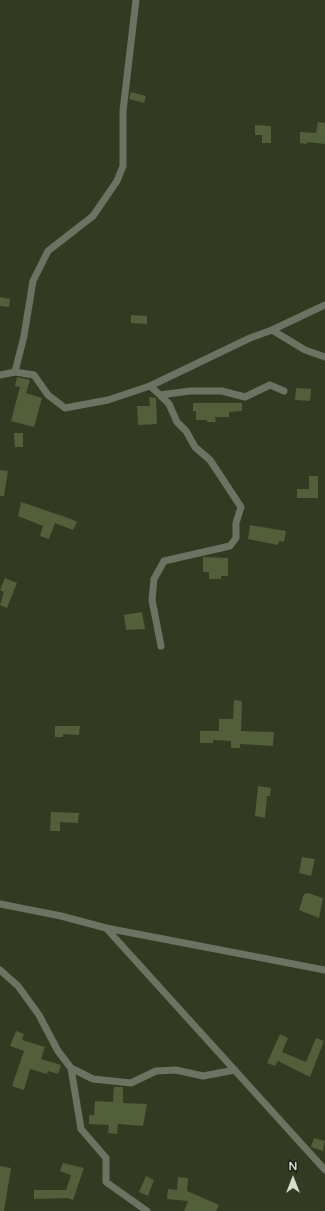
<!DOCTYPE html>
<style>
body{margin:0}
#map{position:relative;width:325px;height:1211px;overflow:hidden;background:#333a22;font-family:"Varela Round",sans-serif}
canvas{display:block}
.north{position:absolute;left:273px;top:1159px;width:40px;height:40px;-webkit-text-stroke:3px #1c2015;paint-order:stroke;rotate:0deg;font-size:11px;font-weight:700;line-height:16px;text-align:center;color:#d7dccd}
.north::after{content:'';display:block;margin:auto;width:14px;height:18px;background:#d7dccd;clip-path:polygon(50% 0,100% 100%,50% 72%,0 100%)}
</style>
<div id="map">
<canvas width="325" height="1211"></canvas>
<div class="north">N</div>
</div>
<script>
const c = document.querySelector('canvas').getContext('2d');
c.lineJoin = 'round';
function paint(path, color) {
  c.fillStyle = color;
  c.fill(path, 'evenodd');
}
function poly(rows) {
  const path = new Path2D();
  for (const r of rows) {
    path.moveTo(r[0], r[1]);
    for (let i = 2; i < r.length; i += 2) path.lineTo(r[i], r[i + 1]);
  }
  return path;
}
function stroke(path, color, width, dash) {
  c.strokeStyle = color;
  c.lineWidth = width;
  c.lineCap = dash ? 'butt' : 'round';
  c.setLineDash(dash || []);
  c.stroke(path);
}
const building = poly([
 [131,92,146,96,144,103,129,99],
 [318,122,325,123,325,144,307,142,307,144,300,143,300,132,316,133],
 [255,125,271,126,271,143,262,143,262,135,255,135],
 [0,297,10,299,9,307,0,306],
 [131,315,147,316,147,324,131,323],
 [17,377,30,380,26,393,42,398,34,427,11,421,20,387,15,386],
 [296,388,311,389,310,401,295,400],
 [149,397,156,398,157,424,138,425,137,406,150,406],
 [193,403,242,403,242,411,229,412,229,417,215,417,216,422,207,422,207,420,196,420,196,411,193,411],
 [14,433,23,433,23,447,15,447],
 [0,470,8,471,4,496,0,496],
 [309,476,318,476,318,498,297,498,297,489,309,489],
 [21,502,74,520,77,522,73,530,55,523,49,539,40,536,43,526,18,516],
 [250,525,286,531,284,542,279,541,278,545,248,539],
 [203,557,228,558,228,576,221,576,221,579,209,579,209,572,203,572],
 [5,578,17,583,7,608,0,605,4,592,0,590],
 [142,612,145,629,126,630,124,615],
 [234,700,242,701,241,731,274,732,273,746,240,744,240,748,231,748,231,741,213,740,213,743,200,743,200,731,219,731,219,719,233,719],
 [55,726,80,726,79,735,63,734,63,737,55,737],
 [258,786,271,788,270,796,267,796,265,818,255,816],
 [51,812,79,813,78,823,60,822,60,831,50,831],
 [302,857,315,859,311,876,299,873],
 [308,893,323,898,319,918,299,910,304,894],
 [16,1031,24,1034,22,1040,45,1047,41,1059,61,1065,58,1074,48,1071,47,1074,30,1069,24,1090,12,1086,24,1051,10,1046],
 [280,1034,288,1038,282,1052,306,1062,316,1038,324,1041,310,1077,278,1061,275,1066,267,1063],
 [114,1087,123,1087,123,1103,147,1104,143,1126,118,1124,117,1134,108,1133,109,1125,89,1124,89,1115,94,1115,95,1101,113,1102],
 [314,1138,325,1141,323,1151,311,1147],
 [63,1163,84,1168,73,1200,68,1198,34,1199,34,1190,66,1190,71,1175,60,1171],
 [0,1166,11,1168,4,1211,0,1211],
 [146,1176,154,1180,148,1196,139,1192],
 [178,1177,188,1178,187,1191,219,1205,216,1211,184,1211,188,1201,167,1199,168,1189,177,1190]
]);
const minor = poly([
 [272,330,305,350,325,357],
 [15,372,24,336,33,281,48,251,93,216,117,181,123,166,123,111,136,0],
 [0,375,15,372,34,375,48,395,65,408,108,400,150,386,250,338,272,330,325,305],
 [150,386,160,395,190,391,222,391,245,397,270,385,284,391],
 [160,395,169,404,177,422,186,431,195,447,210,460,241,507,236,523,236,538,230,546,164,561,154,579,152,600,161,646],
 [0,904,61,916,106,928,325,970],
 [106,928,325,1170],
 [0,970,18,986,39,1015,58,1051,71,1068,93,1079,131,1083,156,1071,176,1070,203,1076,235,1070],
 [71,1068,81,1129,106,1158,106,1182,147,1211]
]);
paint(building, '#535e3b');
stroke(minor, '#6d7262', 7);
</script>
